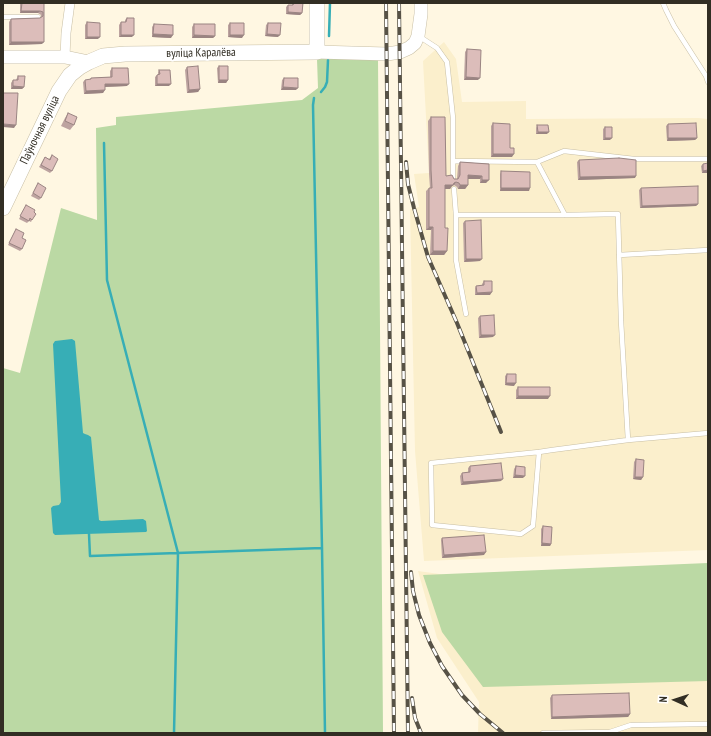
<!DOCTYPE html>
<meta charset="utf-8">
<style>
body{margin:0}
#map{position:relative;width:711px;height:736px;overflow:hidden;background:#fff7e2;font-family:"PT Sans Narrow",sans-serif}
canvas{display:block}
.frame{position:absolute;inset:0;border:4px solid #322e24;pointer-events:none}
.north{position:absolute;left:655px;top:680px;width:40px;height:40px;-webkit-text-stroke:3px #fff;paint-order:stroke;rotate:273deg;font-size:11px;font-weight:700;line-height:16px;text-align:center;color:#322e24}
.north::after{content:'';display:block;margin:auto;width:14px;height:18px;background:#322e24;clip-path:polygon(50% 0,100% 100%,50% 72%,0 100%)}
</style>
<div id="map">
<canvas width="711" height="736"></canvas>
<div class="frame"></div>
<div class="north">N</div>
</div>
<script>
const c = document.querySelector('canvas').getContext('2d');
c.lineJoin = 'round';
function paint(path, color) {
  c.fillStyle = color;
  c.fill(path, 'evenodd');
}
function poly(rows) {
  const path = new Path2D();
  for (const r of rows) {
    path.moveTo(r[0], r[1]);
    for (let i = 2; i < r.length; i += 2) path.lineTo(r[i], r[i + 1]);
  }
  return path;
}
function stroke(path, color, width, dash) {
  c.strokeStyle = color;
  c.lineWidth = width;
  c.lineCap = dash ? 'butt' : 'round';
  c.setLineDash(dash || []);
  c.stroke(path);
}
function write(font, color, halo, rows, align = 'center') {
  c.font = font + ' "PT Sans Narrow",sans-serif';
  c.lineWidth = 4;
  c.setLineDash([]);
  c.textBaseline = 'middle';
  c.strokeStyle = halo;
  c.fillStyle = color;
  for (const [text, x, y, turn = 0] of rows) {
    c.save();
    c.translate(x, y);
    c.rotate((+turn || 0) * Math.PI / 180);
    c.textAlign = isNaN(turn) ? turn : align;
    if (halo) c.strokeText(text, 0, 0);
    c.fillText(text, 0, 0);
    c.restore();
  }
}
const built = poly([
 [444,42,456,59,462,102,526,101,526,119,698,118,708,119,708,550,424,561,415,451,410,209,419,207,414,174,429,173,423,61],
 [708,570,708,733,478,733,479,702,437,638,418,571,461,577]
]);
const green = poly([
 [317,59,378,59,383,733,3,733,3,368,20,373,61,208,97,220,96,128,116,125,116,117,302,100,318,88],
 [708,563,708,681,483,687,442,632,423,575]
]);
const water = poly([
 [72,339,75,341,83,433,85,434,88,435,91,437,99,520,101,521,143,519,146,521,147,531,146,532,55,535,53,533,51,508,53,506,59,505,61,502,53,344,55,341]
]);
const stream = poly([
 [329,36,330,3],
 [321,92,325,87,327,82,328,60],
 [314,98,313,105,322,548,325,733],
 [104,143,107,280,178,553,174,733],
 [89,534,90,556,322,548]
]);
const service = poly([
 [663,3,666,10,674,26,706,76,708,82],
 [3,17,38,17],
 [420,37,437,48,447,62,453,118,453,179],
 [453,161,537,162,565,215],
 [537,162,564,151,634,159,708,159],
 [454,189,456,215,456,260,466,314],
 [456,215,565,215,618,214,621,321,628,440,552,450,539,452,431,463,432,525,521,534,533,526,539,452],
 [619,255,708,250],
 [628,440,708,433],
 [543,733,610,732,631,725,708,724]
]);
const minor = poly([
 [65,57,66,33,70,3]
]);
const secondary = poly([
 [317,52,387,54,400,52,409,48,415,43,418,36,421,14,421,3],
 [3,57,65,57,89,62]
]);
const primary = poly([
 [3,208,59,91,70,75,80,67,89,62,103,56,125,54,317,52,317,3]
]);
const rail = poly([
 [386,3,394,733],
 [399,3,408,733],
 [406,162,408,184,414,208,428,257,457,323,501,432],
 [411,572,413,591,419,615,430,643,442,666,462,695,480,714,503,733],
 [412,698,415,718,421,733]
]);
const wall = poly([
 [20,3,44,3,42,44,9,45,9,22,11,19,40,18,41,17,41,15,38,13,20,13],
 [292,3,303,3,302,13,300,15,286,14,286,7,288,5,292,5],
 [127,18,132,37,119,37,119,25,121,22,125,22,125,20],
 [87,22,98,39,85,39,85,25],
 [230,23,242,38,228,37,228,25],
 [268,23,278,37,265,36,266,25],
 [154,24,171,38,152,37,152,27],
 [194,24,215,36,213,38,192,38,192,27],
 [467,49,478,80,464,80,465,52],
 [219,66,228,80,226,83,218,83,217,68],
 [187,67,200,89,198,92,187,93,185,70],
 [112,68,127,86,105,87,103,93,84,94,83,82,85,80,89,80,91,78,110,77,110,71],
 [159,70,169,86,155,86,155,77,157,75,158,75,158,72],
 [18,76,24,87,22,89,11,89,11,83,13,80,16,80],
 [284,78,296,90,281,90,282,80],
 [68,113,74,125,70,130,61,126,65,118],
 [431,117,446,176,454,179,457,179,458,166,460,162,489,164,486,183,480,183,480,179,468,179,468,185,465,189,458,189,457,187,454,185,452,186,450,189,445,189,445,228,447,251,444,255,430,255,431,230,426,230,426,191,429,188,430,188,429,174,428,121],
 [493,123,510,148,512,157,491,157,491,126],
 [668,124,697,138,695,140,667,141,666,126],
 [537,125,547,134,536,134,536,128],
 [605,127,610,140,603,140,603,129],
 [52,155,52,171,50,173,39,167,45,157,49,159],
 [579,160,635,178,578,180,577,162],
 [703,164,708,173,702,173,701,166],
 [501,171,529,191,500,191,500,174],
 [38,183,41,198,39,200,31,196],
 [641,188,698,204,696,206,640,208,639,190],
 [26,205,32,220,31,222,29,221,27,223,19,219],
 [465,221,480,261,464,262,463,223],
 [16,229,22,238,22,249,20,251,8,245],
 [484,281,490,295,475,295,475,288,476,286,482,285,482,284],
 [480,316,493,337,479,338,478,318],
 [507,374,514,386,505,385,505,376],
 [518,387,548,399,516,399,516,390],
 [636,459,643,477,641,480,633,479,634,462],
 [470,466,501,481,461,485,460,476,462,473,468,472,468,468],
 [516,466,523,478,513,478,514,469],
 [543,526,551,544,550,546,541,546,541,529],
 [442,538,484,555,442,558,441,540],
 [552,695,630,714,628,717,551,719,550,698]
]);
const shadedWall = poly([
 [605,3,615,3,614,4,605,4],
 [21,11,40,11,38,13,20,13],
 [288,12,302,13,300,15,286,14],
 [153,34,173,35,171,38,152,37],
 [267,34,280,35,278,37,265,36],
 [121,35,134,35,132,37,119,37],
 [194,35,215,36,213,38,192,38],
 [230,35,244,35,242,38,228,37],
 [87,37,100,37,98,39,85,39],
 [11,42,44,42,42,44,9,45],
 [466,77,480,78,478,80,464,80],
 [219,80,228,80,226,83,218,83],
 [105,84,129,84,127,86,103,87],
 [157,84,171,84,169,86,155,86],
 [13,86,24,87,22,89,11,89],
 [283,87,298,88,296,90,281,90],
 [200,89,198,92,187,93,189,90],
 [105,90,103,93,84,94,86,91],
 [3,124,16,125,14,128,3,127],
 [538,132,549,132,547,134,536,134],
 [605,138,612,138,610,140,603,140],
 [668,138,697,138,695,140,667,141],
 [493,154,514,154,512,157,491,157],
 [708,170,708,173,702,173,703,171],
 [468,175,482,176,480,179,465,179],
 [636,176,635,178,578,180,580,177],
 [482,180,489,180,486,183,480,183],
 [456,182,454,185,452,186,450,189,442,189,445,185],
 [460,185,468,185,465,189,458,189],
 [501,188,530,188,529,191,500,191],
 [698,204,696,206,640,208,642,206],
 [429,227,433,227,431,230,426,230],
 [433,251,447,251,444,255,430,255],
 [466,259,482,259,480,261,464,262],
 [492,292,490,295,475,295,477,293],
 [481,335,495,335,493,337,479,338],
 [506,383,516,383,514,386,505,385],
 [518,396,550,396,548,399,516,399],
 [515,475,525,476,523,478,513,478],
 [635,477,643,477,641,480,633,479],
 [503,479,501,481,461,485,463,482],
 [542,543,551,544,550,546,541,546],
 [486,552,484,555,442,558,444,555],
 [630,714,628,717,551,719,552,717]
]);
const building = poly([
 [22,3,44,3,44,42,11,42,11,19,40,18,43,16,43,12,40,11,21,11,22,3],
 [294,3,303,3,302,13,288,12,288,5,293,5,294,3],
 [127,18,134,18,134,35,121,35,121,22,126,22,127,18],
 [87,22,100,23,100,37,87,37,87,22],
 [230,23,244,23,244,35,230,35,230,23],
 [268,23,281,23,280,35,267,34,268,23],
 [154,24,173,25,173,35,153,34,154,24],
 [194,24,215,24,215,36,194,35,194,24],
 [467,49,481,50,480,78,466,77,467,49],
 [198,66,200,89,189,90,187,67,198,66],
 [219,66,228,66,228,80,219,80,219,66],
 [112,68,128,68,129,84,105,84,105,90,86,91,85,80,91,79,91,78,112,77,112,68],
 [159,70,170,70,171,84,157,84,157,75,160,74,159,70],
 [18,76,25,76,24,87,13,86,13,80,18,80,18,76],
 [284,78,298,78,298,88,283,87,284,78],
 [3,93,18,93,16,125,3,124,3,93],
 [68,113,77,117,74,125,65,121,68,113],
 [431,117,445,117,446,176,452,175,454,179,458,179,460,175,460,162,489,164,489,180,482,180,482,176,468,175,468,185,460,185,459,183,456,182,454,183,453,185,445,185,445,228,448,228,447,251,433,251,433,227,429,227,429,188,432,188,431,170,431,117],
 [493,123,510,124,510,148,514,148,514,154,493,154,493,123],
 [696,123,697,138,668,138,668,124,696,123],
 [537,125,548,125,549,132,538,132,537,125],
 [605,127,612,127,612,138,605,138,605,127],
 [52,155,58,159,52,171,41,165,45,157,50,160,52,155],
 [619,158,636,160,636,176,580,177,579,160,619,158],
 [708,163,708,170,703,171,703,164,708,163],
 [501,171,530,172,530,188,501,188,501,171],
 [38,183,46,188,41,198,33,193,38,183],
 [698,186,698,204,642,206,641,188,698,186],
 [26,205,35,210,34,212,36,214,32,220,30,218,29,221,20,216,26,205],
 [481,220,482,259,466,259,465,221,481,220],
 [16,229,24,233,22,238,26,240,22,249,9,243,16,229],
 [484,281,492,281,492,292,477,293,476,286,484,285,484,281],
 [494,315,495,335,481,335,480,316,494,315],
 [507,374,516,374,516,383,506,383,507,374],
 [518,387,550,387,550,396,518,396,518,387],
 [636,459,644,460,643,477,635,477,636,459],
 [501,463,503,479,463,482,462,473,470,472,470,466,501,463],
 [516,466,525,467,525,476,515,475,516,466],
 [543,526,552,527,551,544,542,543,543,526],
 [484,535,486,552,444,555,442,538,484,535],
 [629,693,630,714,552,717,552,695,629,693]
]);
const streetNames = [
 ["вуліца Каралёва",201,53,-1],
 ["Паўночная вуліца",40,130,-64]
];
paint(built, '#fbefcc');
paint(green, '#bbd9a4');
paint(water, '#37aeb6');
stroke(stream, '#37aeb6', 2.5);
stroke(service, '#c8bfa5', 5.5);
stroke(minor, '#c8bfa5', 10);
stroke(secondary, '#c8bfa5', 14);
stroke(primary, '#c8bfa5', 16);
stroke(service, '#fff', 4.5);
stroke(minor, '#fff', 9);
stroke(secondary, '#fff', 13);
stroke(primary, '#fff', 15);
stroke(rail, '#575246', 4);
stroke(rail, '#fff', 2.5, [8]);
paint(wall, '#bda3a0');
paint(shadedWall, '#9a8482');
paint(building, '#dcbdba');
stroke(building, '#9a8482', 1);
write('12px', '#322e24', '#fff', streetNames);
</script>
